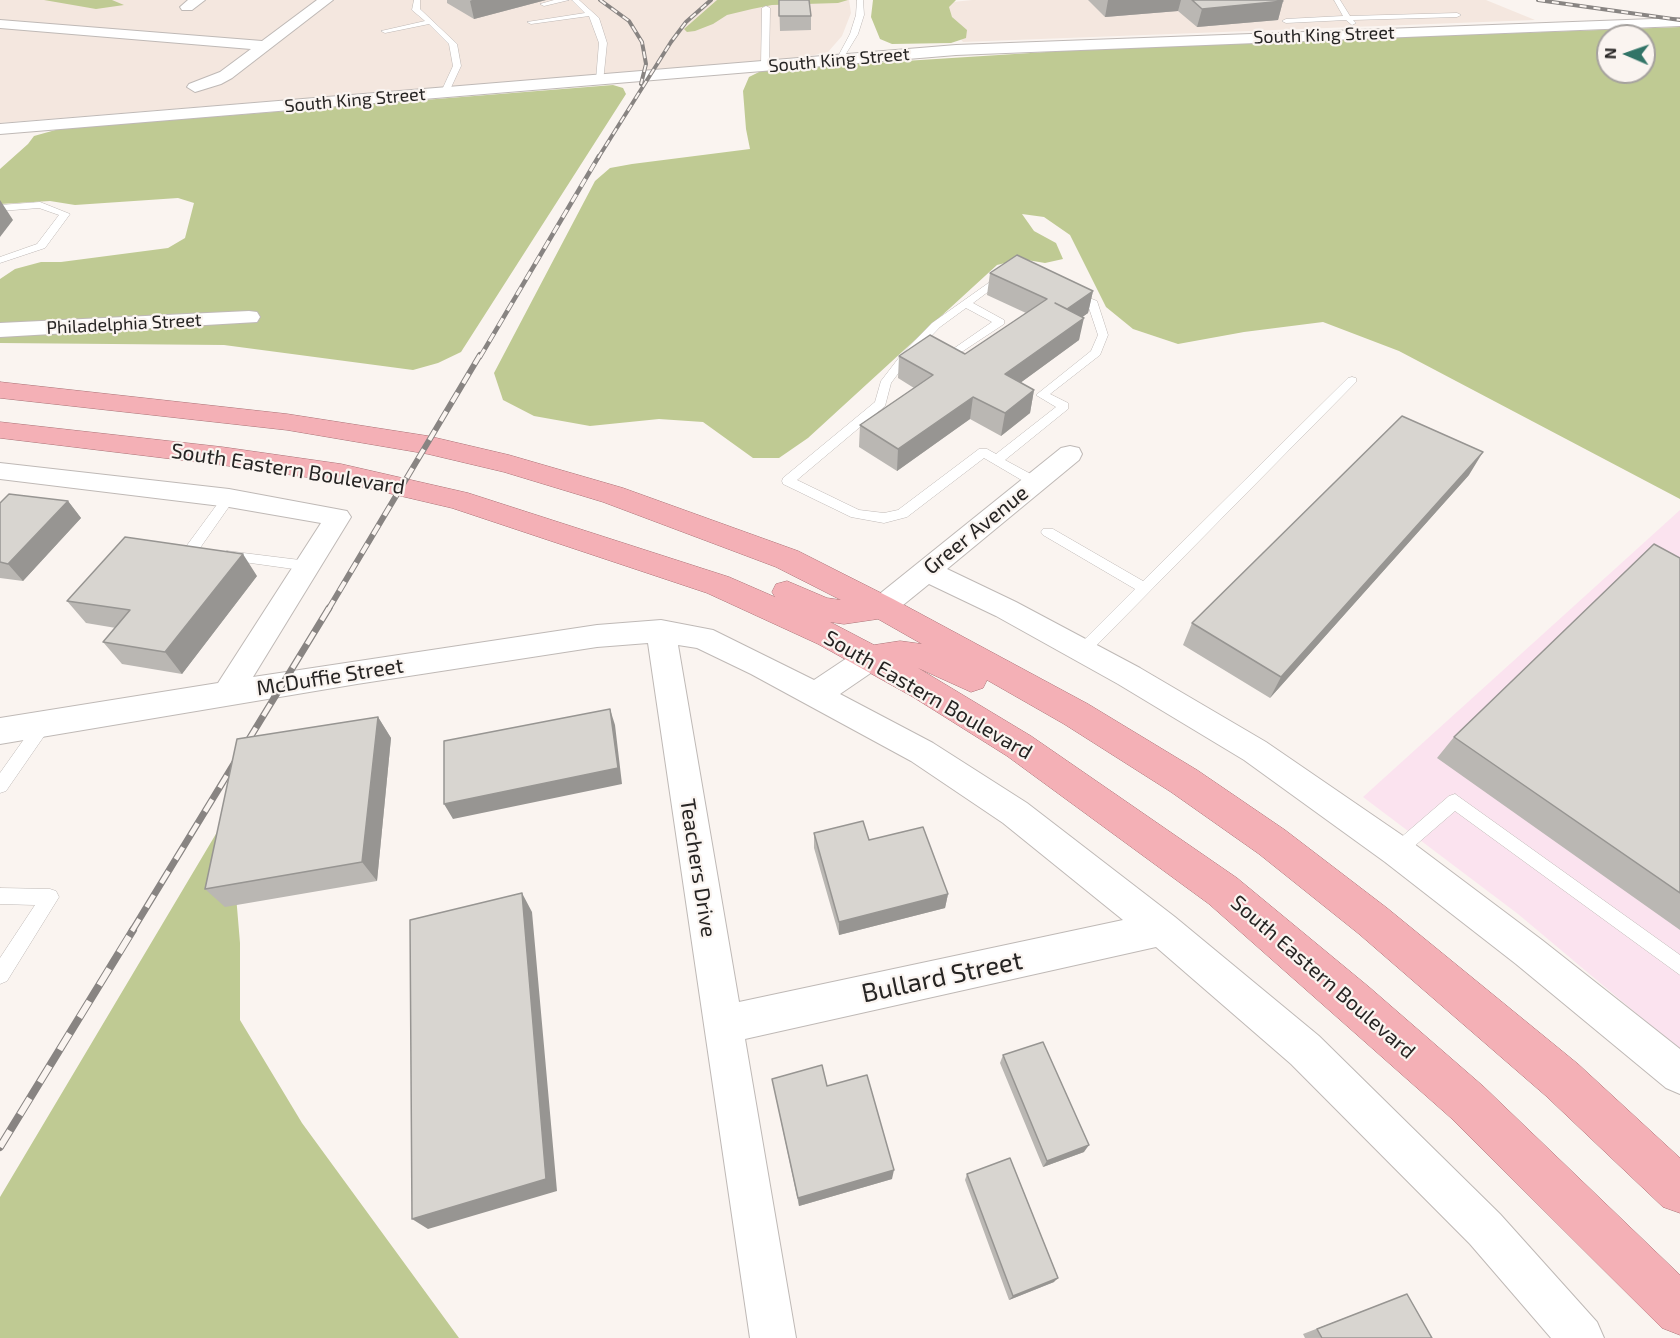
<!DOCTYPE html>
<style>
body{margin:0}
#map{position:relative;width:1680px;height:1338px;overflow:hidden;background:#faf4f0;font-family:"Exo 2",sans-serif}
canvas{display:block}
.north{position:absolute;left:1596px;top:24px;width:60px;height:60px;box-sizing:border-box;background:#faf4f0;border:2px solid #a5a19e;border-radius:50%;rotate:272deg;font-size:16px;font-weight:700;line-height:24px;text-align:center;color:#262423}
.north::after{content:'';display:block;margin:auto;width:21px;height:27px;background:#317467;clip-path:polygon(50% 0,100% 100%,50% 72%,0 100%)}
</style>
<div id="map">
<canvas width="1680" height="1338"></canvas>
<div class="north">N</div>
</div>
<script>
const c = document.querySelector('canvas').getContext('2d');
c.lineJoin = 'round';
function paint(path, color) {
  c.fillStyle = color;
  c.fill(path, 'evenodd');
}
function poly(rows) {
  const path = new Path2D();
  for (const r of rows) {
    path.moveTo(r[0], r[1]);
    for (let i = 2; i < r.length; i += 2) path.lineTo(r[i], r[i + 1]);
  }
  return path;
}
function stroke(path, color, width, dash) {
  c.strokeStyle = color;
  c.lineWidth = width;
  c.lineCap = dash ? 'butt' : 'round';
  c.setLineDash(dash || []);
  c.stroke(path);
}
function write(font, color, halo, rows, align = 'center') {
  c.font = font + ' "Exo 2",sans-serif';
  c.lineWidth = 4.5;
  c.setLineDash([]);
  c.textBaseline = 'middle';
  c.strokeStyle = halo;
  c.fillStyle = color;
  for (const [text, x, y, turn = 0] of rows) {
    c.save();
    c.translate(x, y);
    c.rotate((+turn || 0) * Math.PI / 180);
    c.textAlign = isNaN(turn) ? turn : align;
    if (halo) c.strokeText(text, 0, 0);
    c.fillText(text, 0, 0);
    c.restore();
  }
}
const commercial = poly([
 [1680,510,1680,1050,1518,914,1363,797]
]);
const built = poly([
 [0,0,849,0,851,13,842,36,828,52,801,58,0,123],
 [972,0,1486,0,1535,20,963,42,934,4]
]);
const green = poly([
 [44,0,112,0,124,5,96,9],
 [717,0,848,0,838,3,772,5,752,9,727,15,713,24,695,31,687,32,684,29],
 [873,0,956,0,949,7,952,17,967,30,966,38,951,43,892,44,880,39,871,17],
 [1680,27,1680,499,1399,351,1323,322,1244,332,1178,344,1133,329,1106,307,1070,235,1044,217,1022,214,1034,231,1056,243,1063,259,1045,263,1021,259,997,265,808,438,779,458,753,458,703,422,659,419,590,426,534,416,503,400,494,373,595,181,610,168,632,164,750,149,746,129,743,91,749,77,763,70,1109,48],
 [1608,36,1644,36,1644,72,1608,72],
 [613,85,623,88,626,94,461,352,438,363,413,370,224,345,0,343,0,279,15,269,41,262,61,262,168,248,185,238,194,203,178,198,75,205,50,201,0,204,0,169,28,144,34,136,59,129],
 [229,812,240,943,240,1020,302,1123,459,1338,0,1338,0,1197]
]);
const service = poly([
 [414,0,420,0,420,9,457,44,461,66,448,94,441,92,453,66,449,44,429,24,385,33,381,31,425,21,412,10,414,0],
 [554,0,569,0,544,6,540,4,554,0],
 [572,0,579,0,599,18,607,43,603,82,596,80,599,43,589,16,531,24,527,22,585,13,572,0],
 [857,0,863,0,864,15,858,34,841,62,835,62,850,34,856,15,857,0],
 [1334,0,1340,0,1350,16,1457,13,1461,15,1457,17,1353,20,1356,23,1352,25,1346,20,1286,23,1282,21,1286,19,1343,16,1334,0],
 [766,6,770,8,769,66,765,68,761,66,762,8,766,6],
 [40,202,70,214,45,248,0,263,0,257,37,244,59,215,39,208,0,211,0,205,40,202],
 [1004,272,1008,273,1008,277,973,303,1004,320,1004,324,954,357,936,348,942,345,953,349,992,322,966,308,940,327,909,359,891,383,885,406,797,480,859,510,884,513,898,510,979,449,987,449,996,454,1056,407,1036,395,1091,351,1098,335,1088,305,1070,297,1070,293,1074,292,1097,301,1108,335,1100,355,1050,394,1068,403,1068,409,1005,460,1040,479,1041,482,1040,485,1030,485,984,458,907,517,884,523,851,517,783,484,782,481,783,478,875,402,881,381,901,355,932,323,1004,272],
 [1352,377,1356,378,1356,382,1087,655,1077,655,1075,651,1077,647,1135,589,1043,535,1041,532,1043,529,1053,529,1143,581,1348,378,1352,377],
 [229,494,235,498,200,548,208,550,210,553,208,556,203,558,185,554,183,551,185,548,224,495,229,494],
 [227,551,308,561,315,566,308,571,222,559,220,556,222,553,227,551],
 [45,716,51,718,53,722,51,726,6,791,0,793,0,773,39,718,45,716],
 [1455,794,1680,955,1680,975,1455,811,1403,856,1397,859,1391,856,1388,851,1391,846,1449,796,1455,794],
 [0,888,50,889,56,891,59,897,7,981,0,984,0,958,35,905,0,904,0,888]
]);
const minor = poly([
 [188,0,205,0,192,10,182,10,180,7,188,0],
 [317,0,333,0,232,78,221,84,195,92,187,87,189,84,220,72,251,49,0,28,0,20,262,41,317,0],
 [1680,18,1680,26,956,55,0,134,0,124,956,45,1680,18],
 [249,311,257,312,260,317,257,322,0,337,0,323,249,311],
 [1070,446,1079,448,1082,454,1079,460,947,569,1016,602,1140,668,1266,742,1409,840,1542,940,1680,1049,1680,1094,1666,1088,1516,964,1385,862,1244,760,1118,684,996,616,929,584,892,614,882,618,872,614,868,607,872,600,1061,448,1070,446],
 [0,463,229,489,347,511,351,517,253,677,597,625,661,620,713,630,814,680,859,650,870,647,881,650,885,658,881,666,840,694,933,743,1027,803,1175,917,1319,1036,1500,1214,1597,1322,1604,1338,1551,1338,1470,1244,1291,1064,1156,947,745,1039,796,1338,750,1338,648,643,597,647,357,684,0,744,0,718,218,683,321,523,229,507,0,479,0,463],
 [678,645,697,648,751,674,911,761,1003,823,1123,920,739,1002,678,645]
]);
const trunk = poly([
 [0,382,287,414,428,436,509,455,623,488,798,551,893,599,1088,704,1197,770,1285,830,1387,908,1578,1064,1680,1158,1680,1213,1663,1207,1546,1096,1359,934,1259,854,1171,792,1064,724,987,680,983,688,971,692,918,668,1031,736,1237,878,1369,987,1483,1086,1680,1275,1680,1335,1662,1328,1451,1118,1209,904,1007,756,913,697,818,644,707,593,452,508,341,482,222,465,0,438,0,422,222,447,341,464,468,493,729,577,775,597,772,592,776,584,787,581,827,598,841,600,776,567,603,502,504,472,428,454,287,430,0,398,0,382],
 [878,619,922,644,900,641,874,645,830,622,844,624,878,619]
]);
const railFar4 = poly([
 [600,0,629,21,642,42,646,64,641,84],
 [1538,0,1680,20],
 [598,158,671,42,686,22,711,0]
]);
const railFar3 = poly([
 [480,357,599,156]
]);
const railFar2 = poly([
 [328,610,480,355]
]);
const railFar1 = poly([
 [132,931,329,608]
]);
const rail = poly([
 [0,1147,133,930]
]);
const wall = poly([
 [447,0,546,0,474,19,447,3],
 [779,0,811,16,811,30,780,31],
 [1088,0,1281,0,1283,1,1278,20,1197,27,1178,11,1105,17],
 [990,273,1093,291,1088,313,1082,317,1079,340,1020,383,1034,390,1030,413,1001,436,970,419,897,471,859,447,860,425,914,388,898,378,899,356,965,354,1026,313,987,295],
 [1469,475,1270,698,1183,645,1192,623],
 [68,501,81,518,23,581,0,578,0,503],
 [1680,558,1680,930,1437,758,1454,737],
 [257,576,182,674,122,664,103,642,116,628,86,623,67,601],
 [378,717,391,738,377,881,225,907,205,889],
 [814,833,869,840,948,894,945,908,839,935,814,848],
 [1003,1055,1084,1152,1043,1167,1000,1063],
 [772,1079,827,1086,892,1179,799,1206],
 [967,1174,1054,1282,1009,1300,965,1180],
 [1407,1294,1432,1338,1305,1338,1303,1334]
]);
const shadedWall = poly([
 [472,0,546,0,474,19,470,1],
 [1108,0,1181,0,1178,11,1105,17],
 [1283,1,1278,20,1197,27,1202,9],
 [0,200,13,220,0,237],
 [1093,291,1088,313,1063,331,1067,309],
 [1084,318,1079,340,1001,397,1005,374],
 [1034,390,1030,413,1001,436,1005,413],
 [973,397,970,419,897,471,898,449],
 [1483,452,1469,475,1270,698,1281,677],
 [68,501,81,518,23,581,8,564],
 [243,554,257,576,182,674,165,652],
 [610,709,615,725,622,784,453,819,444,804],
 [378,717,391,738,377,881,362,862],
 [522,893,532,912,557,1191,428,1229,412,1219],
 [948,894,945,908,839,935,839,922],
 [1089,1145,1084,1152,1043,1167,1047,1161],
 [894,1170,892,1179,799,1206,798,1198],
 [1058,1278,1054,1282,1009,1300,1013,1296]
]);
const building = poly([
 [779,0,809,0,811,16,779,16,779,0],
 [1192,0,1281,0,1283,1,1202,9,1192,0],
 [1017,255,1093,291,1067,309,1055,303,1084,318,1005,374,1034,390,1005,413,973,397,898,449,860,425,933,375,899,356,930,335,965,354,1047,299,990,273,1017,255],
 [1402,416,1483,452,1281,677,1192,623,1402,416],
 [9,494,68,501,8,564,0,562,0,503,9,494],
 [125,537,243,554,165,652,103,642,130,610,67,601,125,537],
 [1654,544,1680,558,1680,893,1454,737,1654,544],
 [610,709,618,768,444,804,444,741,610,709],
 [378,717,362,862,205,889,237,739,378,717],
 [863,821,869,840,923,827,948,894,839,922,814,833,863,821],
 [522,893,546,1179,412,1219,410,920,522,893],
 [1043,1042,1089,1145,1047,1161,1003,1055,1043,1042],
 [822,1065,827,1086,867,1075,894,1170,798,1198,772,1079,822,1065],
 [1010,1158,1058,1278,1013,1296,967,1174,1010,1158],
 [1407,1294,1432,1338,1322,1338,1317,1329,1407,1294]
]);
const farStreetnames = [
 ["South King Street",1324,35,-2],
 ["South King Street",839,60,-5],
 ["South King Street",355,100,-5],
 ["Philadelphia Street",124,324,-3]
];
const streetNames = [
 ["South Eastern Boulevard",288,469,9],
 ["Greer Avenue",976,530,-39],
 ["McDuffie Street",330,677,-9],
 ["South Eastern Boulevard",928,695,30],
 ["Teachers Drive",698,868,81],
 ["South Eastern Boulevard",1323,977,41]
];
const nearStreetnames = [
 ["Bullard Street",942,977,-12]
];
paint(commercial, '#fbe3ef');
paint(built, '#f4e7df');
paint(green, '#bfca93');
stroke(service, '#bfb9b6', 1);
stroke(minor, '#bfb9b6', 2);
stroke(trunk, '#aa7276', 1);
paint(service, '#fff');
paint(minor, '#fff');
paint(trunk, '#f4b0b6');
stroke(railFar4, '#888482', 4);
stroke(railFar3, '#888482', 4.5);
stroke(railFar2, '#888482', 6);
stroke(railFar1, '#888482', 7);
stroke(rail, '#888482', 8);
stroke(railFar4, '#faf4f0', 2, [7]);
stroke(railFar3, '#faf4f0', 3, [9]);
stroke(railFar2, '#faf4f0', 4, [11]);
stroke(railFar1, '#faf4f0', 4.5, [14]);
stroke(rail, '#faf4f0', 6, [19]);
paint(wall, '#bab7b3');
paint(shadedWall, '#979592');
paint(building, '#d8d5d0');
stroke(building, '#979592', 1.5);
write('18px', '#262423', '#faf4f0', farStreetnames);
write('21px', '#262423', '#faf4f0', streetNames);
write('26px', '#262423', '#faf4f0', nearStreetnames);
</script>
